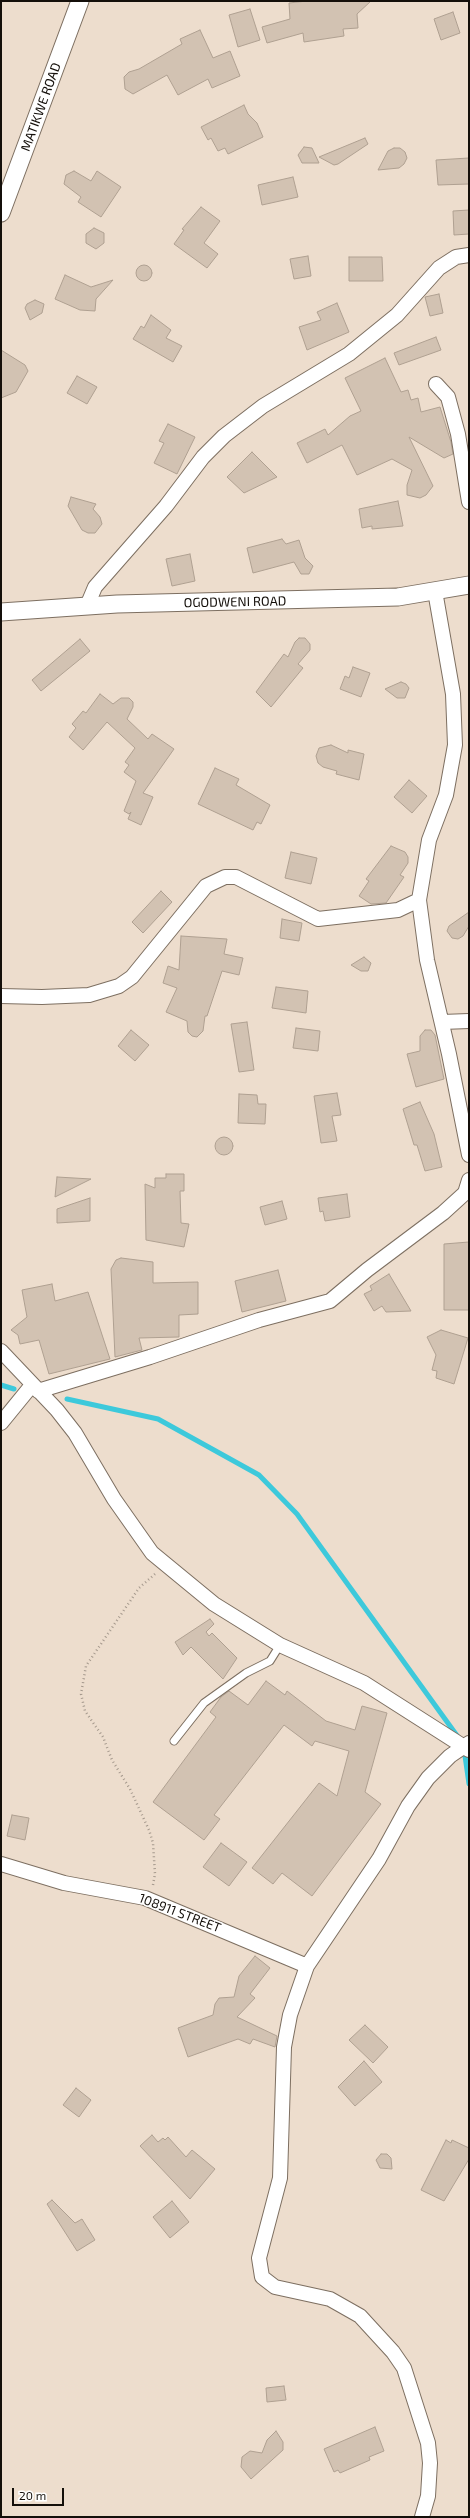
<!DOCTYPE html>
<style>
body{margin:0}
#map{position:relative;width:470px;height:2518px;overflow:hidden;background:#edddcd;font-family:"Exo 2",sans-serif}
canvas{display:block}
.frame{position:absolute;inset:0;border:2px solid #140f0a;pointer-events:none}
.scale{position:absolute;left:12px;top:2488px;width:52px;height:18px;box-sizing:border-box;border:2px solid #140f0a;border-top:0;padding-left:5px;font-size:12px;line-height:14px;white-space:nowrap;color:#140f0a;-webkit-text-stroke:3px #fff;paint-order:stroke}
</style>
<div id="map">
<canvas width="470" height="2518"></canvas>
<div class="frame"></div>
<div class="scale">20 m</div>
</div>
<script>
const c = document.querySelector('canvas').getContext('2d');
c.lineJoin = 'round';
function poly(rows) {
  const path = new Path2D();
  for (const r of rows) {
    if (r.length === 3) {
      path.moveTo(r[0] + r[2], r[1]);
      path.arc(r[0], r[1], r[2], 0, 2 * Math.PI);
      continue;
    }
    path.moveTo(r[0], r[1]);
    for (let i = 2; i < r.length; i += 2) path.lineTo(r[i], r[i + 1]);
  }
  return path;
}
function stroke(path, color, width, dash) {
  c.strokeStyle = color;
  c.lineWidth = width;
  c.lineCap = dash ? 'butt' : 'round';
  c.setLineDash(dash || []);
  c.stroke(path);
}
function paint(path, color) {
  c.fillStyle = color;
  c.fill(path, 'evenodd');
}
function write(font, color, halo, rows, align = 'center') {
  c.font = font + ' "Exo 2",sans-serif';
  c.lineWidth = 3;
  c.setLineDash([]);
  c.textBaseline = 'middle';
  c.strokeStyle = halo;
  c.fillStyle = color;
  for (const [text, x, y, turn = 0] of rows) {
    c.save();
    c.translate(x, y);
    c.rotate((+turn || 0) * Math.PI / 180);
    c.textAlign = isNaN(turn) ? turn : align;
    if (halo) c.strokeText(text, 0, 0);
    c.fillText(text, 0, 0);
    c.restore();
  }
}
const stream = poly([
 [1,1385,14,1389],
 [67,1399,158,1419,259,1475,297,1514,458,1737],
 [464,1749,469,1784]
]);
const building = poly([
 [307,1,371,1,357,14,358,28,343,29,344,36,304,42,303,33,267,43,262,27,290,19,289,3,307,1],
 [250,9,260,40,238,47,229,15,250,9],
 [453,12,460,33,441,40,434,19,453,12],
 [200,30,213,58,230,51,240,76,212,88,208,79,178,95,167,75,133,94,125,89,124,77,129,72,139,69,182,44,180,39,200,30],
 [244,105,248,114,257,123,263,137,228,154,225,148,218,151,211,138,208,140,201,127,244,105],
 [365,138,368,144,338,164,334,165,319,157,365,138],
 [304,147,312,148,319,163,302,163,298,155,304,147],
 [394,148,400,148,405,152,407,158,404,164,399,168,378,170,388,151,394,148],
 [469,158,469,184,438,185,436,160,469,158],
 [74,171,91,181,97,171,121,187,101,217,78,202,81,197,64,184,66,175,74,171],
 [293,177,298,197,262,205,258,185,293,177],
 [201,207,220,221,204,243,218,254,207,268,174,244,184,230,182,229,201,207],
 [469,210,469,234,454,235,453,211,469,210],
 [94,228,104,233,104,243,96,249,86,243,86,234,94,228],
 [308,256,311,276,294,279,290,259,308,256],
 [349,257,382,257,383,281,349,281,349,257],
 [144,273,8],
 [65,275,91,287,113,280,96,299,95,311,80,310,55,299,65,275],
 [439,294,443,313,430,316,425,297,439,294],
 [35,300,44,304,42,313,30,320,25,308,27,304,35,300],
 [337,303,349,332,307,350,299,327,321,320,317,312,337,303],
 [151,315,171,330,166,338,182,346,173,362,133,339,141,326,144,328,151,315],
 [436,337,441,350,399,365,394,353,436,337],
 [1,350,25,365,28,371,16,392,1,398,1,350],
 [385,358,401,392,408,390,411,400,418,398,421,412,440,407,451,442,453,454,444,458,409,437,433,486,426,495,420,498,407,495,407,485,412,470,392,459,357,475,342,445,307,463,297,443,325,429,328,435,350,416,361,411,345,378,385,358],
 [77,376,97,387,87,404,67,393,77,376],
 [168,424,195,437,177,474,154,463,164,443,159,441,168,424],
 [252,452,277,477,244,493,227,477,252,452],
 [71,497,96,504,93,509,100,517,102,524,95,533,88,533,82,530,68,506,71,497],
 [398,501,403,526,372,529,372,526,362,528,359,509,398,501],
 [282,539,286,544,299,540,305,558,313,566,309,574,301,574,294,562,253,573,247,548,282,539],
 [190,554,195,581,172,586,166,559,190,554],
 [299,638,305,638,310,644,310,650,298,664,303,668,271,707,256,692,284,654,288,657,295,642,299,638],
 [80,639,90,651,41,691,32,680,80,639],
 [353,667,370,673,361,697,340,689,345,676,349,678,353,667],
 [401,682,406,684,409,688,405,698,397,698,385,689,401,682],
 [100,694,113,704,121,698,129,698,133,702,133,707,127,719,148,739,152,734,174,749,143,793,153,797,141,825,128,819,131,812,129,814,124,811,136,781,124,772,129,765,125,762,135,748,107,722,83,750,69,737,76,728,72,724,83,711,86,713,100,694],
 [331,745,348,753,348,750,364,754,359,780,336,774,337,771,323,767,318,763,316,756,319,748,331,745],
 [215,768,239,779,236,785,270,805,261,824,257,822,253,830,198,804,215,768],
 [409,780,427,796,412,813,394,797,409,780],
 [391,846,405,852,408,857,408,863,400,875,404,877,386,903,371,904,359,896,369,881,366,879,391,846],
 [291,852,317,858,311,884,285,878,291,852],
 [161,891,172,902,143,933,132,922,161,891],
 [469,912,469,926,463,936,458,939,452,938,447,931,449,926,469,912],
 [282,919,302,923,299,941,280,938,282,919],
 [181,936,227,939,224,954,243,958,239,975,222,971,207,1016,205,1016,203,1031,197,1037,192,1036,188,1032,187,1021,166,1012,177,988,163,983,168,966,179,970,181,936],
 [364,957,371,963,368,971,361,971,351,965,364,957],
 [276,987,308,991,306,1013,272,1008,276,987],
 [247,1022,254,1070,239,1072,231,1024,247,1022],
 [296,1028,320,1031,318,1051,293,1048,296,1028],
 [131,1030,149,1045,135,1061,118,1046,131,1030],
 [425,1030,431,1030,435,1035,444,1079,416,1087,407,1054,420,1051,420,1036,425,1030],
 [337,1093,341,1115,332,1116,337,1141,321,1143,314,1096,337,1093],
 [239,1094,257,1095,258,1104,266,1104,265,1124,238,1123,239,1094],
 [420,1102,434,1134,442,1167,425,1171,417,1145,414,1145,403,1109,420,1102],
 [224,1146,9],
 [166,1174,184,1174,184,1191,180,1191,181,1223,189,1224,184,1247,146,1240,145,1184,155,1188,155,1178,166,1178,166,1174],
 [57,1177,91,1179,55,1197,57,1177],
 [347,1194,350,1217,325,1221,323,1211,320,1212,318,1198,347,1194],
 [90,1198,90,1221,57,1223,57,1209,90,1198],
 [282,1201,287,1219,265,1225,260,1207,282,1201],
 [469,1242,469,1310,444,1310,444,1244,469,1242],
 [121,1258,153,1262,153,1283,198,1282,198,1314,179,1315,179,1337,139,1338,142,1350,115,1357,111,1269,116,1260,121,1258],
 [278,1270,286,1301,242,1312,235,1281,278,1270],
 [389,1274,411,1311,386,1312,382,1306,374,1311,364,1294,372,1290,370,1286,389,1274],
 [52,1284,55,1301,88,1292,110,1359,49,1374,39,1340,20,1344,18,1335,11,1330,27,1317,22,1290,52,1284],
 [441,1330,468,1338,454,1384,436,1378,437,1371,432,1370,436,1355,427,1337,441,1330],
 [210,1619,214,1624,206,1632,209,1636,212,1633,237,1658,223,1679,191,1647,183,1655,175,1642,210,1619],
 [266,1681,285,1695,287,1691,326,1721,355,1730,362,1706,387,1713,365,1792,381,1804,312,1896,282,1873,273,1884,252,1868,319,1783,337,1796,349,1751,315,1741,312,1746,284,1725,214,1815,220,1819,204,1840,153,1802,216,1717,210,1712,221,1697,229,1691,248,1705,266,1681],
 [12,1815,29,1818,25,1840,7,1836,12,1815],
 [221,1843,247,1862,229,1886,203,1867,221,1843],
 [255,1956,270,1968,250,1994,255,1998,237,2017,277,2036,275,2047,253,2039,250,2044,238,2039,188,2057,178,2028,213,2015,215,2004,219,1998,234,1997,239,1976,255,1956],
 [365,2025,388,2047,373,2063,349,2040,365,2025],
 [364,2061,382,2082,355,2106,338,2087,364,2061],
 [76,2088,91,2100,79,2117,63,2105,76,2088],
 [152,2135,158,2142,163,2138,165,2140,168,2137,186,2157,192,2150,215,2169,190,2199,140,2146,152,2135],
 [446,2140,451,2143,452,2140,469,2148,469,2159,444,2201,421,2190,446,2140],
 [381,2154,387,2154,391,2158,392,2169,380,2168,376,2160,381,2154],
 [52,2200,75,2223,82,2219,95,2240,77,2251,47,2204,52,2200],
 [172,2201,189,2222,170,2238,153,2217,172,2201],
 [284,2386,286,2400,267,2402,266,2388,284,2386],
 [375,2427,384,2451,369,2457,370,2460,340,2473,338,2470,334,2472,324,2449,375,2427],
 [276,2431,283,2442,283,2450,251,2479,241,2467,242,2457,250,2451,262,2453,267,2440,276,2431]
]);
const path = poly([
 [153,1885,155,1874,153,1843,149,1830,130,1789,112,1760,103,1737,85,1711,81,1694,86,1666,139,1588,155,1574]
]);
const service = poly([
 [174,1741,204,1703,246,1673,270,1661,280,1645]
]);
const minor = poly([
 [436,384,448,397,458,434,469,502],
 [435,591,453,694,455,745,446,795,429,840,419,900,427,960,449,1054,469,1155],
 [87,606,95,587,166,506,203,457,224,436,263,406,349,354,397,315,439,268,456,257,469,255],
 [1,996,42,997,89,995,119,986,132,977,206,886,225,877,236,877,318,919,398,910,419,900],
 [442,1022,469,1021],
 [1,1351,57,1410,75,1433,114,1499,152,1553,214,1604,280,1645,364,1683,469,1750],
 [38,1391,150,1357,259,1320,330,1301,367,1270,443,1213,465,1193,469,1180],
 [1,1423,32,1385],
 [1,1864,64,1883,145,1898,307,1966],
 [422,2517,428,2496,430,2463,428,2443,404,2368,393,2352,360,2316,330,2299,275,2287,262,2277,259,2258,280,2178,284,2047,290,2015,307,1966,379,1859,408,1806,428,1778,450,1756,469,1743]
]);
const tertiary = poly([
 [1,213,80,1],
 [1,612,117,604,398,597,469,585]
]);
const streetNames = [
 ["MATIKWE ROAD",41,107,-70],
 ["OGODWENI ROAD",235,602,-1],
 ["108911 STREET",180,1913,21]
];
stroke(stream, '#3dc9db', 5);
paint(building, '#d2c2b2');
stroke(building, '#afa091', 1);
stroke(service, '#7d6f61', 9);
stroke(minor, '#7d6f61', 16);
stroke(tertiary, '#7d6f61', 19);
stroke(path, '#a5998d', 2.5, [1, 3]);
stroke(service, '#fff', 7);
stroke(minor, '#fff', 14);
stroke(tertiary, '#fff', 17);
write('13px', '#140f0a', '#fff', streetNames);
</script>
